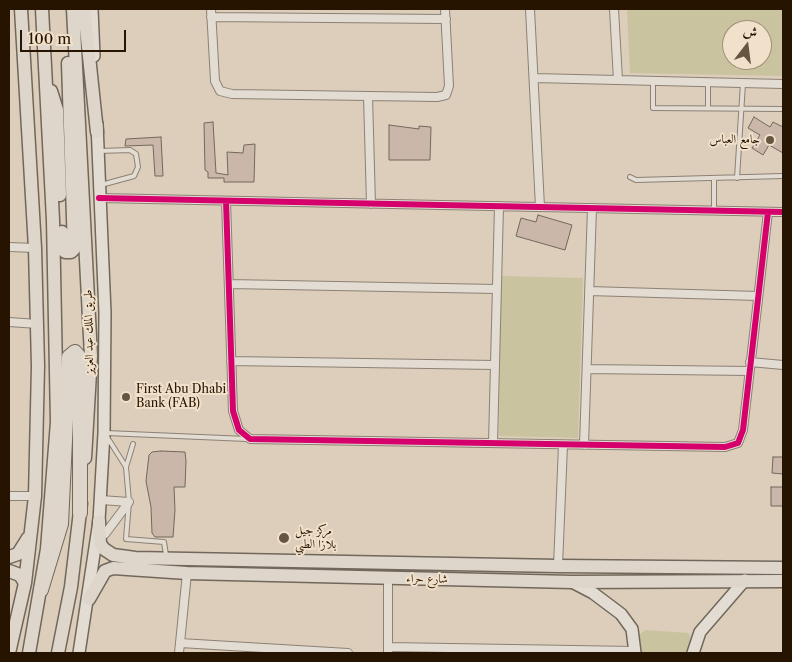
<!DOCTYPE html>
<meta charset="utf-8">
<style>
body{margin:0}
#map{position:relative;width:792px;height:662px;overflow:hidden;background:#dccebb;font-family:"Libre Caslon Text",Amiri,serif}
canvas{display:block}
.frame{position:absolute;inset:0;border:10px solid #271400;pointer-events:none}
.north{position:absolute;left:722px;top:20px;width:50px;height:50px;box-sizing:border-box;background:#f1e1ca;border:1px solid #a08f79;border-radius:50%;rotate:15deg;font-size:14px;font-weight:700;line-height:20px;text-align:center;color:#271400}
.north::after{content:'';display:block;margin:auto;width:18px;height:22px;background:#665541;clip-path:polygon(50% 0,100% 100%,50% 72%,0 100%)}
.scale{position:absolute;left:20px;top:30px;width:106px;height:22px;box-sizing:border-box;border:2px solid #271400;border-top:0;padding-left:6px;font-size:15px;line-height:18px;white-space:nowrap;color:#271400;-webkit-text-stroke:4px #f1e1ca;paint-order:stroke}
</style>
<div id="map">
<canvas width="792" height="662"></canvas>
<div class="frame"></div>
<div class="north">ش</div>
<div class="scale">100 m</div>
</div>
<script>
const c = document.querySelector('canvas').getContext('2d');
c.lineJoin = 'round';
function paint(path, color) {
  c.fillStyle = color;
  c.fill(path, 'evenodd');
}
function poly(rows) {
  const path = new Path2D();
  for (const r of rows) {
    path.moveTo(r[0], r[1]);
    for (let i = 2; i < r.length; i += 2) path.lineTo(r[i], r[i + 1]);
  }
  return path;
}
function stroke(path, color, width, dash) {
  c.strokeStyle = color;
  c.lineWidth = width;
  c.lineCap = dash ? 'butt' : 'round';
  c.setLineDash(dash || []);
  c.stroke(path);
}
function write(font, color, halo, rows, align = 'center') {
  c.font = font + ' "Libre Caslon Text",Amiri,serif';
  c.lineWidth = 4;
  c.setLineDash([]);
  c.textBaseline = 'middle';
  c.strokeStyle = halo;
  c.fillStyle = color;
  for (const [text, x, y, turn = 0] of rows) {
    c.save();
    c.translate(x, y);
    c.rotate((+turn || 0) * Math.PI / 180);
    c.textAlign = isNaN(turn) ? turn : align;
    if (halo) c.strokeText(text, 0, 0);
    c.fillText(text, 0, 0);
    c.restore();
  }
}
const green = poly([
 [627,9,783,9,783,76,630,73],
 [732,30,762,30,762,60,732,60],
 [500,276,583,278,578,438,499,436],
 [645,630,688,633,691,637,688,653,640,653,640,634]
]);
const building = poly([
 [754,117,770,127,773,122,783,127,783,153,769,145,763,155,752,148,760,135,748,128,754,117],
 [213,122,216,173,228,175,227,152,243,153,244,145,255,144,254,182,224,182,224,178,208,178,208,172,205,170,204,123,213,122],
 [389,125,419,129,419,126,431,127,430,160,389,160,389,125],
 [161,137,163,176,155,176,153,145,125,146,126,139,161,137],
 [538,215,572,225,565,250,516,236,521,218,536,222,538,215],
 [161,451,185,452,186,461,185,487,174,487,175,510,173,537,155,537,152,533,151,507,146,481,149,455,152,452,161,451],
 [773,457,783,457,783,474,772,473,773,457],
 [771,487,783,487,783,506,771,506,771,487]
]);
const lane = poly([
 [653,81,653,108,783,109],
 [708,108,708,83],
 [99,151,130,150,136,154,138,167,134,176,101,185],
 [630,177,636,180,783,176],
 [737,178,743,83],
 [714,211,714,179],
 [106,433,247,439],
 [107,437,126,467,129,502,126,539,164,542,166,555],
 [126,467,133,444]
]);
const street = poly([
 [211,9,215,81,220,91,232,94,437,97,446,95,449,86,445,9],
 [530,9,540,207],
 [614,9,618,80],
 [211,17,446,19],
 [534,78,783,84],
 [368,96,371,204],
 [99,198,783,212],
 [226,201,233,411,239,430,250,439,725,447,738,443,743,430,768,212],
 [9,247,35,248],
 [229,284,497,289],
 [589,291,758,296],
 [9,322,38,324],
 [231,361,495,365],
 [750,362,783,365],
 [587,369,749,371],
 [493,443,499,206],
 [584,445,592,208],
 [9,496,35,496],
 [101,500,129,502,105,534],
 [558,566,563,445],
 [180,643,348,653],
 [388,647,635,651],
 [179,653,187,573],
 [388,653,388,578]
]);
const secondary = poly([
 [92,9,94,56],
 [572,582,593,593,621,614,632,629,635,653],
 [79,653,99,521,104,433,105,313,97,124],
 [693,653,700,632,745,580]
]);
const primary = poly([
 [73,9,91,356,85,458],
 [84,9,97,132],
 [51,91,57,110,60,195],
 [62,232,62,248,65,252,71,252,74,249,68,63],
 [99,521,100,544,104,549,113,555,135,558,558,566,783,568],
 [9,557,18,554,28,538],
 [9,571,20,575,25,583],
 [89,599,105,571,113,568,187,573,572,582,783,581],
 [9,653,25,583,35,496,38,366,35,248,21,9],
 [29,653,47,549,57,422,53,220,42,9],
 [58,653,71,587,81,503]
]);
const highway = poly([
 [41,590,61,524,69,357,75,352,80,358,80,513]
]);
const cycleway = poly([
 [99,198,783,212],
 [226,201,233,411,239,430,250,439,725,447,738,443,743,430,768,212]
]);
const markers = [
 [770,140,5,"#665541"],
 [126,397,5,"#665541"],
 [284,538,6,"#665541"]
];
const poiNames = [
 ["جامع العباس",760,140,"right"],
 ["First Abu Dhabi",136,390],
 ["Bank (FAB)",136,404],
 ["مركز جيل",295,531],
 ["بلازا الطبي",295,545]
];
const streetNames = [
 ["طريق الملك عبد العزيز",89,332,-91],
 ["شارع حراء",427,579,1]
];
paint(green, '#c9c39f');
paint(building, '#cab7aa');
stroke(building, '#71685b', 1);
stroke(lane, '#8c8174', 6);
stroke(street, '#8c8174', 10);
stroke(secondary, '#71685b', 14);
stroke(primary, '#71685b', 15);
stroke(highway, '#71685b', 16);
stroke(lane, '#e3dcd3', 4);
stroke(street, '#e3dcd3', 8);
stroke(secondary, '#e3dcd3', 11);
stroke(primary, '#dfd6cb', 12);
stroke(highway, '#dfd6cb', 14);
stroke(cycleway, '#d6006c', 6);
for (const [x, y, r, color] of markers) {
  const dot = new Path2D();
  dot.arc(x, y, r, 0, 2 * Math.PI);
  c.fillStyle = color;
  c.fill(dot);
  stroke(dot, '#f1e1ca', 2);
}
write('12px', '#271400', '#f1e1ca', poiNames, 'left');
write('12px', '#271400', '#f1e1ca', streetNames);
</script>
